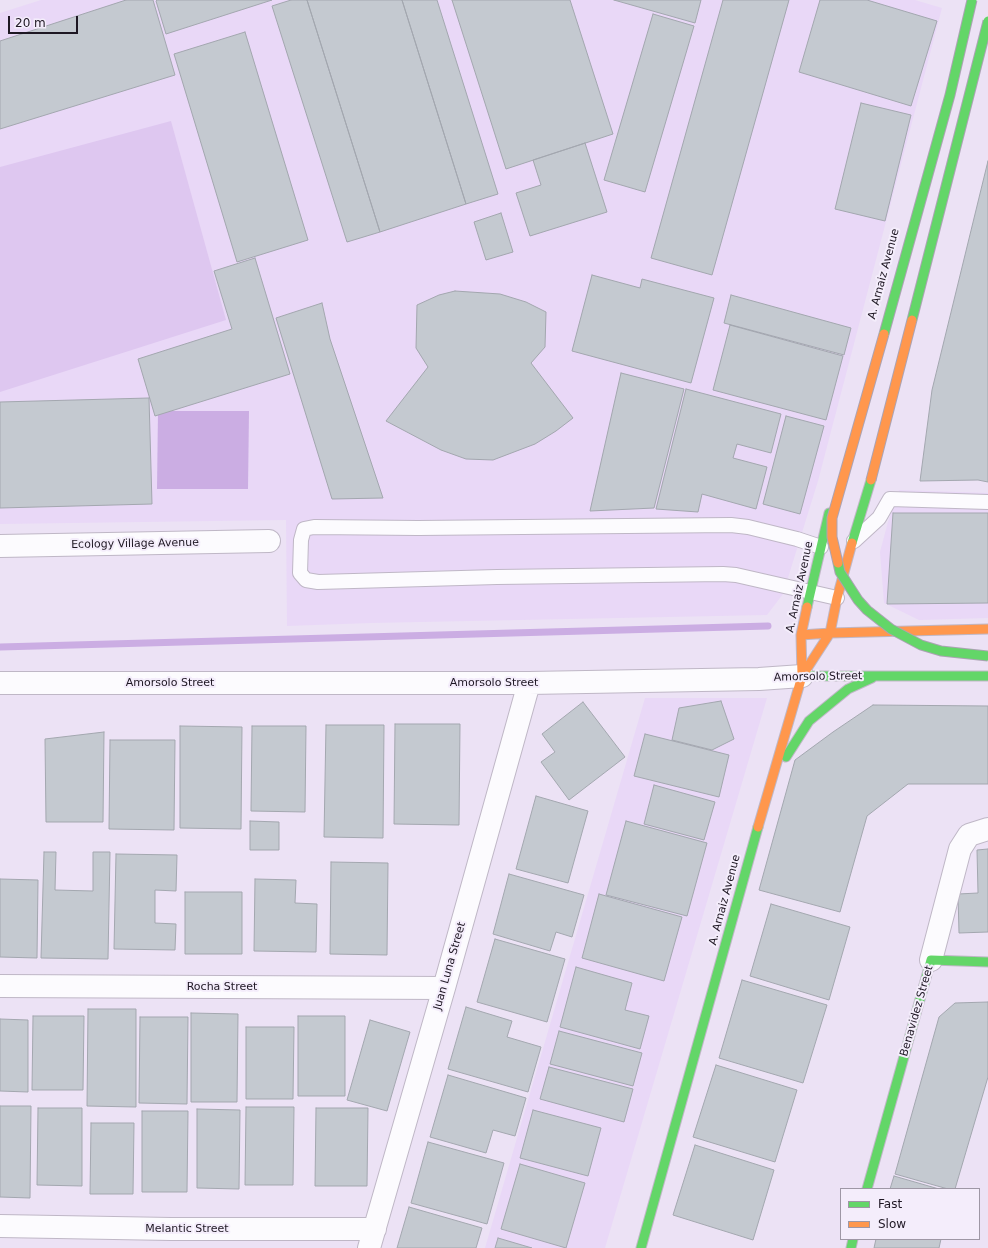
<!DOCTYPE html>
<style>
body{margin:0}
#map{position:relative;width:988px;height:1248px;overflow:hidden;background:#ece2f5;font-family:"DejaVu Sans",sans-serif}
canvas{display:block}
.legend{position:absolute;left:840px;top:1188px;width:140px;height:52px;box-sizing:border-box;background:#f4edfb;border:1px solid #9e97a5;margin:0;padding:5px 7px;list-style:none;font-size:12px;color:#1e1723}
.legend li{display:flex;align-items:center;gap:8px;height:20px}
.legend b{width:20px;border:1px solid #9e97a5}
.scale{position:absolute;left:8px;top:16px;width:70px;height:18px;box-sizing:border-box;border:2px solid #1e1723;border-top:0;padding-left:5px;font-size:12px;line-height:14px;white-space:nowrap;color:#1e1723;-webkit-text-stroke:3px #f4edfb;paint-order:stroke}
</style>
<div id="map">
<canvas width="988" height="1248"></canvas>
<ul class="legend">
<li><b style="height:5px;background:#63d668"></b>Fast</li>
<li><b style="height:5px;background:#ff974d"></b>Slow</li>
</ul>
<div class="scale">20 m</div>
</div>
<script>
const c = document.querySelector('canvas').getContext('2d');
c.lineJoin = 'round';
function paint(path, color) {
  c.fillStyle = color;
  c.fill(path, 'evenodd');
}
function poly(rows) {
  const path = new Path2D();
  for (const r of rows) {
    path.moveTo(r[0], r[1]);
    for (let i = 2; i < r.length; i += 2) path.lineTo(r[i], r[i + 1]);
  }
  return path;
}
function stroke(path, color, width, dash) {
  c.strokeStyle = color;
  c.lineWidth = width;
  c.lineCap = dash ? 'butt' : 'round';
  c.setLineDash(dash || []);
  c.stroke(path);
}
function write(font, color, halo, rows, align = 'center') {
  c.font = font + ' "DejaVu Sans",sans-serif';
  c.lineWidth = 4;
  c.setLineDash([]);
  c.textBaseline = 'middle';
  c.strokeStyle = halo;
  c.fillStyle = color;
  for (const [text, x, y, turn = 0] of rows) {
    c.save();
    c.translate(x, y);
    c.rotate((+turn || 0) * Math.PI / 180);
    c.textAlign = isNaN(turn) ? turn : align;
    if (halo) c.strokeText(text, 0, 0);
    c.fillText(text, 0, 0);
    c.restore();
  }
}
const built = poly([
 [41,0,915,0,942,8,818,481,783,594,767,615,371,623,287,626,286,520,0,524,0,13],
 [899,490,988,493,988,618,919,620,884,603,880,552,888,522],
 [645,698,767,698,605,1248,485,1248]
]);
const green = poly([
 [171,121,226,320,0,392,0,167]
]);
const water = poly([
 [158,411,249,411,248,489,157,489]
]);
const stream = poly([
 [0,647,768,626]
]);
const building = poly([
 [126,0,153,0,175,75,0,129,0,41,126,0],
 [157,0,272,0,166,34,156,1,157,0],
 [291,0,307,0,380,232,347,242,272,6,291,0],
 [307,0,402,0,466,204,380,232,307,0],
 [402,0,437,0,498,194,466,204,402,0],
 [452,0,570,0,613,134,506,169,452,0],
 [614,0,701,0,695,23,614,0],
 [723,0,789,0,712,275,651,258,723,0],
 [820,0,867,0,937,21,911,106,799,72,820,0],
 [653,14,694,26,645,192,604,180,653,14],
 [245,32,308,240,237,262,174,54,245,32],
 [861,103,911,115,885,221,835,209,861,103],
 [585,143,607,212,530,236,516,193,541,185,533,160,585,143],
 [988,161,988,482,978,480,920,481,932,390,988,161],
 [501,213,513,252,486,260,474,222,501,213],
 [255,258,290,374,155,416,138,359,232,329,214,271,255,258],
 [592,275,640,288,642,279,714,298,691,383,572,351,592,275],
 [455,291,500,294,526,302,546,312,545,347,531,363,573,418,556,431,535,444,493,460,466,459,441,450,386,421,428,367,416,348,417,305,439,295,455,291],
 [731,295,851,328,844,355,724,323,731,295],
 [322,303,330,339,383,498,332,499,276,318,322,303],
 [730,325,843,356,826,420,713,390,730,325],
 [621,373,684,389,654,508,590,511,621,373],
 [686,389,781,414,771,453,737,444,733,458,767,467,756,509,702,494,698,512,656,509,686,389],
 [149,398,152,504,0,508,0,402,149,398],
 [786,416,824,426,800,514,763,504,786,416],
 [893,513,988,513,988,603,887,604,893,513],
 [721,701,734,739,712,750,672,740,679,708,721,701],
 [583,702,625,757,569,800,541,762,555,752,542,734,583,702],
 [873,705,988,706,988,784,908,784,867,816,840,912,759,890,795,760,833,732,873,705],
 [395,724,460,724,459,825,394,824,395,724],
 [326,725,384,725,383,838,324,837,326,725],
 [180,726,242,727,241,829,180,828,180,726],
 [252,726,306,726,305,812,251,811,252,726],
 [104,732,103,822,46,822,45,739,104,732],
 [645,734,729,755,719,797,634,776,645,734],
 [110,740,175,740,174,830,109,829,110,740],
 [654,785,715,802,704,840,644,824,654,785],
 [536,796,588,811,568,883,516,869,536,796],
 [250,821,279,822,279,850,250,850,250,821],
 [626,821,707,843,687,916,606,895,626,821],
 [988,849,988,932,959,933,958,894,978,893,977,850,988,849],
 [44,852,56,852,55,890,93,891,93,852,110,852,108,959,41,958,44,852],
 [116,854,177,855,176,891,155,890,155,923,176,924,175,950,114,949,116,854],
 [331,862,388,863,387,955,330,954,331,862],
 [509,874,584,895,572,937,556,932,550,951,493,934,509,874],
 [0,879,38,880,37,958,0,957,0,879],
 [255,879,296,880,295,903,317,904,316,952,254,951,255,879],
 [185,892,242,892,242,954,185,954,185,892],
 [599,894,682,917,664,981,582,958,599,894],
 [771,904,850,927,829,1000,750,976,771,904],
 [495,939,565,959,547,1022,477,1002,495,939],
 [576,967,632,983,625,1010,649,1016,640,1049,560,1027,576,967],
 [742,980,827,1005,803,1083,719,1058,742,980],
 [988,1002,988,1077,955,1189,948,1189,895,1174,939,1017,955,1003,988,1002],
 [466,1007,512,1021,507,1037,541,1047,528,1092,448,1069,466,1007],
 [88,1009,136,1009,136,1107,87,1106,88,1009],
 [191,1013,238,1014,237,1102,191,1102,191,1013],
 [33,1016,84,1016,83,1090,32,1090,33,1016],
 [298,1016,345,1016,345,1096,298,1096,298,1016],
 [140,1017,188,1017,187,1104,139,1103,140,1017],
 [0,1019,28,1020,28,1092,0,1091,0,1019],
 [370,1020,410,1032,387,1111,347,1100,370,1020],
 [246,1027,294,1027,293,1099,246,1099,246,1027],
 [559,1031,642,1053,633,1086,550,1064,559,1031],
 [716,1065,797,1090,775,1162,693,1137,716,1065],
 [549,1067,633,1089,624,1122,540,1099,549,1067],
 [448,1075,526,1098,515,1136,493,1130,486,1153,430,1137,448,1075],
 [0,1106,31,1106,30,1198,0,1197,0,1106],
 [246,1107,294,1107,293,1185,245,1185,246,1107],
 [38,1108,82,1108,82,1186,37,1185,38,1108],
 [316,1108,368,1108,367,1186,315,1186,316,1108],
 [197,1109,240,1110,239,1189,197,1188,197,1109],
 [533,1110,601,1128,588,1176,520,1158,533,1110],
 [142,1111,188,1111,187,1192,142,1192,142,1111],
 [91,1123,134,1123,133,1194,90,1194,91,1123],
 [428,1142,504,1163,487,1224,411,1203,428,1142],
 [695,1145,774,1170,753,1240,673,1215,695,1145],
 [520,1164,585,1183,566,1248,501,1229,520,1164],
 [894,1176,939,1189,890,1189,894,1176],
 [409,1207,482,1228,476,1248,397,1248,409,1207],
 [498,1238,532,1248,495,1248,498,1238],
 [876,1239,941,1239,939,1248,874,1248,876,1239]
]);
const lane = poly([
 [854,541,879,518,890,499,988,502],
 [821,547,797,539,748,527,731,525,418,528,314,527,304,529,301,540,300,573,306,580,318,582,497,577,723,574,736,575,837,598]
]);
const street = poly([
 [0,546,269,541],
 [0,683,529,683,759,679,802,676],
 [931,960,960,849,969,835,988,829],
 [0,986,444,988],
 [0,1226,171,1229,375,1229],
 [369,1248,444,988,529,683]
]);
const fast = poly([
 [852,543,871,480],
 [807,607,829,513],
 [802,676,988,676],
 [786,757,809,721,848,689,872,678],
 [867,1189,931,960,988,962],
 [641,1248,758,827],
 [851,1248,853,1239]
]);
const slow = poly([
 [801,635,830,633,988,629],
 [802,676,830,633,837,598,852,543],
 [758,827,802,676,801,635,807,607]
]);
const fastBridge = poly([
 [912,320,988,21],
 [884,334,950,95,972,0],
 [838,563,840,572,858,600,867,610,891,629,921,645,941,651,988,656]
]);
const slowBridge = poly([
 [871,480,912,320],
 [838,563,832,537,832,518,884,334]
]);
const streetNames = [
 ["A. Arnaiz Avenue",884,274,-75],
 ["Ecology Village Avenue",135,544,-1],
 ["A. Arnaiz Avenue",800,587,-78],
 ["Amorsolo Street",818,677,-1],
 ["Amorsolo Street",170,683],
 ["Amorsolo Street",494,683],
 ["A. Arnaiz Avenue",725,900,-75],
 ["Juan Luna Street",450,966,-74],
 ["Rocha Street",222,987],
 ["Benavidez Street",917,1011,-74],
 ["Melantic Street",187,1229]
];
paint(built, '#e9d8f7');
paint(green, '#dec7f0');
paint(water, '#cbade3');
stroke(stream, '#cbade3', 7);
paint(building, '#c4c9d0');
stroke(building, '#a3a7af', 1);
stroke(lane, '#bfb7c6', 16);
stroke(street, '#bfb7c6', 24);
stroke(fast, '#bfb7c6', 11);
stroke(slow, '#bfb7c6', 11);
stroke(lane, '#fcfbfe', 14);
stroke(street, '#fcfbfe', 22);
stroke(fast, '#63d668', 9);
stroke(slow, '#ff974d', 9);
stroke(fastBridge, '#aca3b4', 11, []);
stroke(slowBridge, '#aca3b4', 11, []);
stroke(fastBridge, '#63d668', 9);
stroke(slowBridge, '#ff974d', 9);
write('11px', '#1e1723', '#f4edfb', streetNames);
</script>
